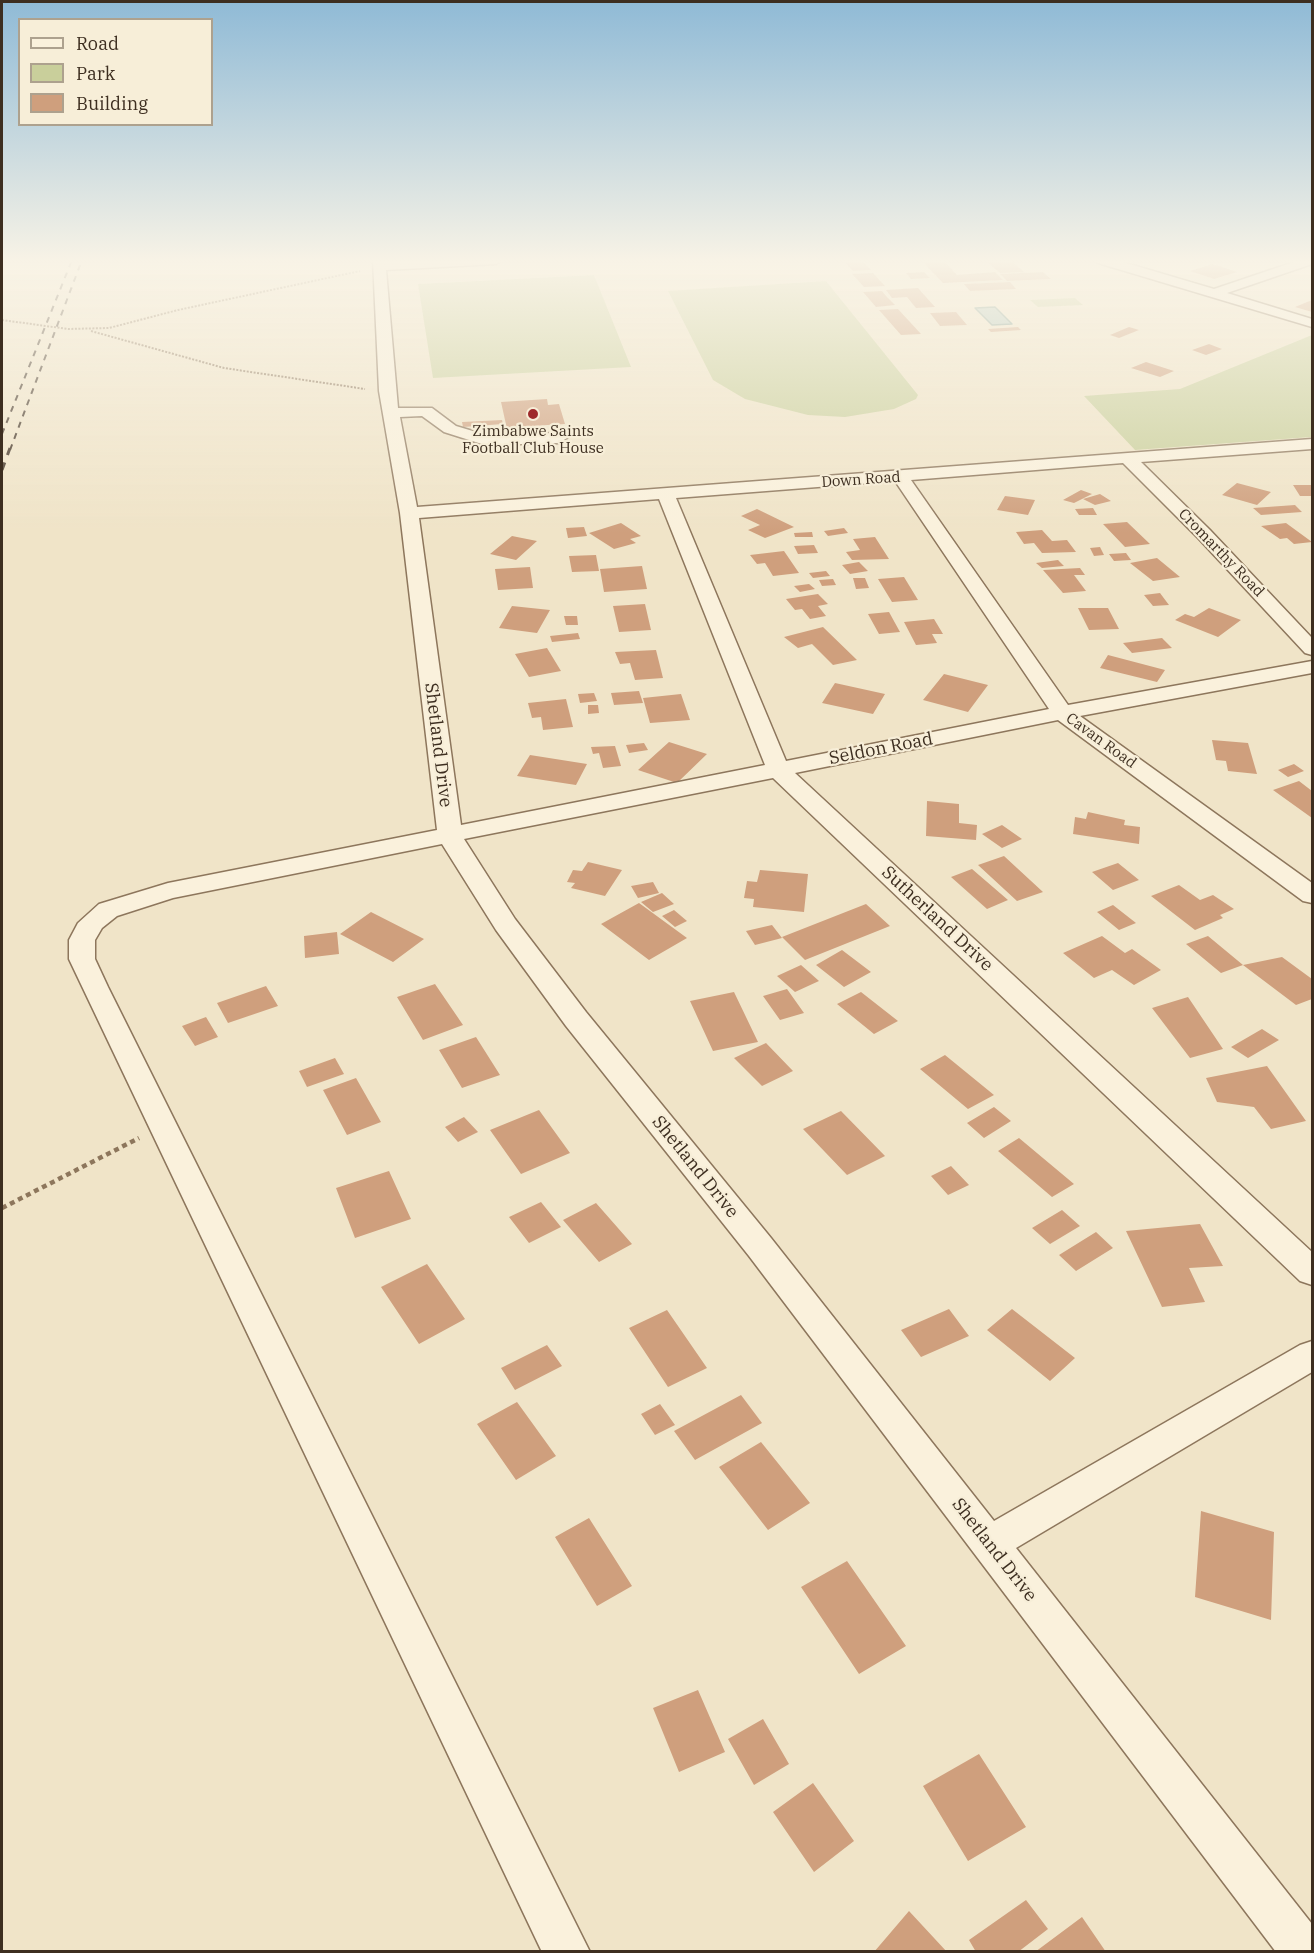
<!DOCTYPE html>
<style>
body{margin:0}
#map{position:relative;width:1314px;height:1953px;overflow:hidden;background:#f0e4c8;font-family:"IBM Plex Serif",serif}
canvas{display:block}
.frame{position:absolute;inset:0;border:3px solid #3d2e20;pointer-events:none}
.legend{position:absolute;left:18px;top:18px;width:195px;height:108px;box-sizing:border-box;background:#f7eed8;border:2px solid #ada18e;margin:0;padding:8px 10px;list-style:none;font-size:18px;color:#3d2e20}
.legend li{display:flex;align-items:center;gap:12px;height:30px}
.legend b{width:30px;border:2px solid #ada18e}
</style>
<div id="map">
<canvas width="1314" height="1953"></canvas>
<div class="frame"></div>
<ul class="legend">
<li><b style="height:8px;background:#faf1dc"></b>Road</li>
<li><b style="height:16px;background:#c9cf9b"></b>Park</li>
<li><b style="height:16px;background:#cf9f7d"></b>Building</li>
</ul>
</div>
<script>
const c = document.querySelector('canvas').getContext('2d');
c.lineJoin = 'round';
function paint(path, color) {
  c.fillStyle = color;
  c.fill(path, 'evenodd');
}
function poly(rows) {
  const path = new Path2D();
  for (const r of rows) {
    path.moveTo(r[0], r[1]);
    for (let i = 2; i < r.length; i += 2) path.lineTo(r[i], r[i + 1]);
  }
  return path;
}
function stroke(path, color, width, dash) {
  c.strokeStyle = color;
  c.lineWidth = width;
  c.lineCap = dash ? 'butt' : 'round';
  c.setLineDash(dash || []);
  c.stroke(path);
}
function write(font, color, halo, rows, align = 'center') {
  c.font = font + ' "IBM Plex Serif",serif';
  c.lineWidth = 4.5;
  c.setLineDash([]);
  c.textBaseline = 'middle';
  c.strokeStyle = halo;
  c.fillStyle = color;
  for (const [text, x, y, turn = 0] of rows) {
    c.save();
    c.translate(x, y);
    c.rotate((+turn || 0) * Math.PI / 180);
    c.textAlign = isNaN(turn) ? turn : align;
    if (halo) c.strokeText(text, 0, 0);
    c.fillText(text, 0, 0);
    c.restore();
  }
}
const green = poly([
 [594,275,631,367,433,378,418,284],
 [826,281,918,395,916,399,894,409,845,417,808,415,745,399,713,380,668,291],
 [1075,298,1083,305,1038,307,1030,300],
 [1312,335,1311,437,1135,450,1084,396,1180,389]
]);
const water = poly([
 [995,307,1012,324,992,325,975,308,995,307]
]);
const building = poly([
 [843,260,862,260,871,270,853,271],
 [921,260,943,260,957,275,995,272,1003,280,943,283],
 [985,260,1010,260,1024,272,1000,273],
 [1213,264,1237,272,1214,279,1190,271],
 [924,272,930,278,911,279,906,273],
 [1043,272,1051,279,1007,281,1000,274],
 [873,273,885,286,864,287,852,274],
 [1010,282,1016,289,970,291,964,284],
 [918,288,935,307,916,308,907,297,892,298,886,290],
 [882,291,887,297,895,305,876,307,863,292],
 [1312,300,1312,312,1295,307],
 [898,309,921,334,901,335,879,310],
 [956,312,967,325,940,326,930,313],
 [1018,327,1021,330,991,332,988,329],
 [1129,327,1139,330,1119,338,1110,335],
 [1209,344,1222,349,1206,355,1192,350],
 [1146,362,1174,371,1160,377,1131,368],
 [547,399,548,405,559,404,565,424,530,426,532,437,509,438,501,402],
 [502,420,503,424,463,427,462,422],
 [1237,483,1271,492,1257,505,1222,495],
 [1293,485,1312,485,1312,496,1300,496],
 [1081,490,1092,494,1074,503,1063,500],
 [1100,494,1111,501,1095,505,1083,499],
 [1005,496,1035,500,1028,515,997,510],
 [1295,505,1302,512,1261,515,1253,508],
 [1093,508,1097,515,1079,515,1075,509],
 [757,509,794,527,765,538,748,530,760,525,741,516],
 [1127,522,1150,544,1125,547,1103,524],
 [621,523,641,536,630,539,636,543,614,549,589,533],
 [1286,523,1312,542,1294,544,1287,538,1280,539,1261,526],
 [584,527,587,536,568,538,566,528],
 [844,528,848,533,828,536,824,531],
 [1042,530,1052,541,1067,540,1076,552,1042,553,1034,543,1024,544,1016,532],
 [812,532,813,537,795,537,794,533],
 [512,536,537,541,516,560,490,554],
 [875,537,889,559,852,560,846,552,860,550,853,539],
 [814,545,818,553,798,554,794,546],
 [1100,547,1104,555,1094,556,1090,548],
 [784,551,799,573,773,576,765,563,757,564,750,555],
 [1126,553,1131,560,1114,561,1109,554],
 [596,555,599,571,572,572,569,556],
 [1157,558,1180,577,1153,581,1130,563],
 [1058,560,1064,566,1042,568,1036,563],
 [859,562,868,571,850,574,842,565],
 [642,566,647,589,604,592,600,569],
 [530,567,533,588,498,590,495,569],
 [1080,568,1085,575,1074,575,1086,591,1063,593,1043,570],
 [826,571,830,576,813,578,809,573],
 [904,577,918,600,892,602,878,579],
 [853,578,865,578,869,588,856,589],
 [833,579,836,585,822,586,819,580],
 [809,584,815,589,800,592,794,586],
 [1160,593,1169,605,1153,606,1144,595],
 [818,594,828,604,818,606,826,616,810,619,802,609,795,610,786,599],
 [645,604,651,630,619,632,613,606],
 [512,606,550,610,537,633,499,628],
 [1078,608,1108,608,1119,629,1089,630],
 [1209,608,1241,620,1218,637,1175,620,1185,614,1194,617],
 [889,612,900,632,879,634,868,614],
 [564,616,577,616,578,625,566,625],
 [934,619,943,634,932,634,937,643,916,645,904,622],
 [823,627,857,660,833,665,812,644,798,648,784,637],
 [578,633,580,639,552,642,550,636],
 [1162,638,1172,648,1132,653,1123,643],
 [547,648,561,671,529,677,515,654],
 [656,650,663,678,635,680,630,663,620,664,615,652],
 [1108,655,1165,670,1157,682,1100,668],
 [944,674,988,685,968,712,923,700],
 [835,683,885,694,873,714,822,703],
 [639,691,643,703,614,705,611,693],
 [594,693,597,701,580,703,578,694],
 [681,694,690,720,650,723,643,698],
 [566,699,573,727,543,730,541,717,532,718,528,703],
 [588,705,598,705,599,713,588,714],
 [1212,740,1248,743,1257,774,1228,771,1226,761,1216,760],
 [669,742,707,754,677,783,638,770],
 [644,743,648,750,629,753,626,745],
 [615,746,621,766,603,768,599,753,593,754,591,747],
 [530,755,587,764,576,785,517,776],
 [1294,764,1304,771,1288,777,1278,770],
 [1299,781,1312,791,1312,818,1273,790],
 [927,801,959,804,959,823,977,825,976,840,926,836],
 [1088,812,1125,820,1124,825,1140,827,1139,844,1073,834,1075,817,1086,819],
 [1002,825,1022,839,1002,848,982,834],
 [1004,856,1043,892,1017,901,978,865],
 [588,862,622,870,605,896,571,888,575,883,567,882,573,870,582,871],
 [1118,863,1139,880,1113,890,1092,872],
 [972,869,1008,900,987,909,951,877],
 [760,870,808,874,804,912,753,907,754,899,744,898,747,881,757,882],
 [653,882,659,893,638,898,631,886],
 [1179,885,1200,900,1213,895,1234,909,1220,915,1223,918,1195,930,1151,896],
 [662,893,674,904,653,912,641,902],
 [639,903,687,938,649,960,601,924],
 [866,904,890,926,805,960,782,937],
 [1113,905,1136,923,1119,930,1097,912],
 [674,910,687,921,675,927,662,916],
 [371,912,424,939,393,962,340,934],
 [772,925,782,938,755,945,746,931],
 [337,932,339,954,305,958,304,936],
 [1102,936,1125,953,1132,949,1161,970,1134,985,1112,970,1094,978,1063,953],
 [1208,936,1243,965,1221,973,1186,944],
 [842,950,871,972,844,987,816,965],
 [1282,957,1312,979,1312,999,1296,1005,1243,965],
 [801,965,819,981,795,992,777,976],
 [435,984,463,1025,423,1040,397,997],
 [266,986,278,1006,228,1023,217,1003],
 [787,989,804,1013,780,1020,763,996],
 [734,992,758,1042,713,1051,690,1001],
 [861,992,898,1021,874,1034,837,1004],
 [1188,997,1223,1049,1190,1058,1152,1008],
 [206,1017,218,1037,195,1046,182,1026],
 [1262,1029,1279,1040,1248,1058,1231,1047],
 [476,1037,500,1075,462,1088,439,1050],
 [766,1043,793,1071,762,1086,734,1058],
 [945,1055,994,1095,968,1109,920,1069],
 [335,1058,344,1074,307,1087,299,1071],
 [1267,1066,1306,1121,1271,1129,1254,1107,1217,1102,1206,1078],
 [356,1078,381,1122,347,1135,323,1090],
 [994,1107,1011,1121,984,1138,967,1123],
 [539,1110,570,1153,521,1174,490,1130],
 [841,1111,885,1156,847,1175,803,1129],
 [464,1117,478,1132,458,1142,445,1127],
 [1019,1138,1074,1184,1052,1197,998,1151],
 [951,1166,969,1185,948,1195,931,1176],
 [389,1171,411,1219,355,1238,336,1188],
 [541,1202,561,1227,529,1243,509,1217],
 [596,1203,632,1244,599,1262,563,1220],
 [1062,1210,1080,1226,1050,1244,1032,1228],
 [1200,1224,1223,1266,1189,1268,1205,1302,1162,1307,1126,1231],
 [1096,1232,1113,1248,1076,1271,1059,1255],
 [427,1264,465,1319,419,1344,381,1287],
 [949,1309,969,1336,921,1357,901,1330],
 [1012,1309,1075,1358,1050,1381,987,1330],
 [667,1310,707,1368,668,1387,629,1328],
 [547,1345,562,1366,515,1390,501,1368],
 [741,1395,762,1423,695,1460,674,1431],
 [517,1402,556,1456,516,1480,477,1424],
 [660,1404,675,1425,655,1435,641,1414],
 [761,1442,810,1503,768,1530,719,1467],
 [1201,1511,1274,1532,1271,1620,1195,1597],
 [589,1518,632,1586,597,1606,555,1537],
 [847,1561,906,1646,859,1674,801,1587],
 [698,1690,725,1752,679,1772,653,1708],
 [763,1719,789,1764,754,1785,728,1739],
 [979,1754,1026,1827,968,1861,923,1786],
 [813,1783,854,1841,814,1872,773,1812],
 [1026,1900,1048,1929,1018,1952,976,1952,969,1940],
 [909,1911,947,1952,874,1952],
 [1082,1917,1106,1952,1035,1952]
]);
const pathFar1 = poly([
 [2,320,68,329,109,328,178,310,360,271],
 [91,331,224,368,365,389]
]);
const path = poly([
 [2,1208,139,1138]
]);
const minor = poly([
 [373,260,502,260,496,264,386,270,398,408,432,408,456,426,486,435,559,433,567,438,559,443,485,445,444,432,422,416,400,417,417,507,1312,439,1312,449,1141,462,1210,530,1312,638,1312,655,1305,653,1198,538,1123,463,911,480,1068,705,1312,661,1312,673,1080,716,1312,883,1312,903,1303,901,1058,720,795,773,1312,1252,1312,1285,1300,1281,773,778,464,839,515,919,586,1012,771,1238,994,1521,1300,1345,1312,1341,1312,1372,1016,1548,1312,1924,1312,1952,1276,1952,749,1256,566,1026,496,930,442,844,173,898,117,916,102,928,95,940,95,959,108,987,590,1952,542,1952,69,959,69,940,78,923,99,904,168,883,437,830,400,513,379,391,373,260],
 [895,481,1049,709,786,761,676,498,895,481],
 [659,499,765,765,461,825,419,518,659,499],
 [1097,260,1116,260,1214,289,1300,260,1312,260,1312,264,1227,293,1312,319,1312,327,1098,263,1097,260]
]);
const railFar1 = poly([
 [2,434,72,260],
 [10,450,82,260]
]);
const rail = poly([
 [2,470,10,448]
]);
const markers = [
 [533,414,6,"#9e2a2b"]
];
const farPoinames = [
 ["Zimbabwe Saints",533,432],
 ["Football Club House",533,449]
];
const farStreetnames = [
 ["Down Road",861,480,-4],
 ["Cromarthy Road",1221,553,46],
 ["Cavan Road",1101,741,36]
];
const streetNames = [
 ["Shetland Drive",438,745,83],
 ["Seldon Road",881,749,-11],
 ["Sutherland Drive",937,919,43],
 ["Shetland Drive",695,1167,51],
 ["Shetland Drive",994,1550,52]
];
paint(green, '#c9cf9b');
paint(water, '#a9c4bc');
stroke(water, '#6f938a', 1.5);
paint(building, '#cf9f7d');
stroke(minor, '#8d765c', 3);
stroke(pathFar1, '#8d765c', 2, [2, 1.5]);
stroke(path, '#8d765c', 4.5, [5, 4]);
paint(minor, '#faf1dc');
stroke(railFar1, '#3d2e20', 2, [6, 6]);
stroke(rail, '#3d2e20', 3, [8, 8]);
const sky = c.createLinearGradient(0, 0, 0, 533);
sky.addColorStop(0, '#8fbad6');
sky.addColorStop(0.49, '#f8f3e6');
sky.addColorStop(1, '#f8f3e600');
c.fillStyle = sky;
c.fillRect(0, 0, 1314, 533);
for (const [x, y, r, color] of markers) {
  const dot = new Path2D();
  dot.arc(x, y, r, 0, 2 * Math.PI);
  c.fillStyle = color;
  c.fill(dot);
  stroke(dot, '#f7eed8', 2);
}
write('15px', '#3d2e20', '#f7eed8', farPoinames);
write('15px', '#3d2e20', '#f7eed8', farStreetnames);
write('18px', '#3d2e20', '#f7eed8', streetNames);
</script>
